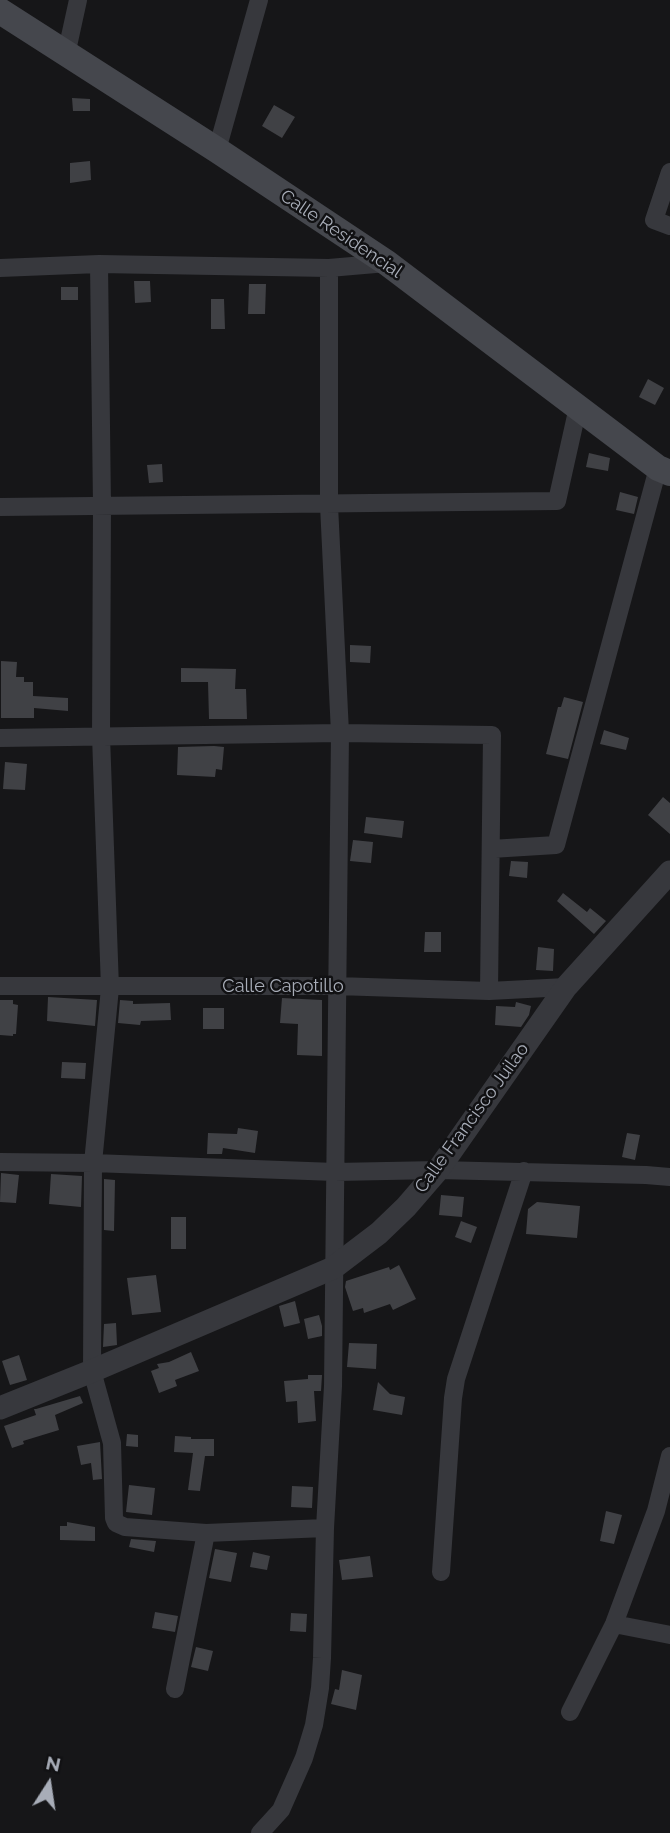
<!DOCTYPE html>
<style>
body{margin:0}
#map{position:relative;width:670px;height:1833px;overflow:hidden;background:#161618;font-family:Raleway,sans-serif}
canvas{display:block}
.north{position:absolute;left:14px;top:1749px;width:70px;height:70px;-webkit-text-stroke:5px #111113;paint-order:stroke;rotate:12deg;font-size:19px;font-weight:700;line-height:28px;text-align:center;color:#a8adb8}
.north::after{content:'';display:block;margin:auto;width:24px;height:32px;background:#a8adb8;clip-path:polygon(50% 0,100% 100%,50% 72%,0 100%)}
</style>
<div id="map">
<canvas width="670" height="1833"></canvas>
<div class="north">N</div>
</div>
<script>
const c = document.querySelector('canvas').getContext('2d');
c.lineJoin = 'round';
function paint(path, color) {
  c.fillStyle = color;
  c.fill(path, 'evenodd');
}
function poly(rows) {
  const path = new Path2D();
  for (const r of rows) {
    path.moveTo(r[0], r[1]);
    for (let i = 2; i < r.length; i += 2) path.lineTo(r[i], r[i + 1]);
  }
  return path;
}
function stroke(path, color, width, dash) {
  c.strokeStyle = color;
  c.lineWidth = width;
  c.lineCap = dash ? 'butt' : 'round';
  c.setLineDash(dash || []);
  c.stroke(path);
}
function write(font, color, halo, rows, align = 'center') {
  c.font = font + ' Raleway,sans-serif';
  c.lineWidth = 5;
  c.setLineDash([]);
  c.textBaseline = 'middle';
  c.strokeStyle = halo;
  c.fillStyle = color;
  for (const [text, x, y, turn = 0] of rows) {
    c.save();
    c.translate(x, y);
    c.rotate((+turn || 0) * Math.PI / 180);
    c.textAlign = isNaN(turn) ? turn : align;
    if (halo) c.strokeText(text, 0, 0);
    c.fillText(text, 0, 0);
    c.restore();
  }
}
const building = poly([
 [72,98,90,99,90,111,73,111],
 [274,105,295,117,282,138,262,126],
 [90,161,91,180,70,183,70,163],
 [134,281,150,281,151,302,135,303],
 [249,284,266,284,265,314,248,314],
 [61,287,78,287,78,300,61,300],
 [211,299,224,299,225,329,211,329],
 [648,379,664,388,655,405,639,397],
 [589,453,610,458,608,471,586,467],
 [162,464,163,482,149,483,147,465],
 [620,492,638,497,634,514,616,510],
 [350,645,371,646,370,663,350,662],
 [1,661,17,662,16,677,24,677,24,682,33,682,33,696,68,698,68,711,34,708,34,718,1,718],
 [181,668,236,669,235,689,246,689,247,719,209,719,208,682,181,682],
 [564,697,583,702,568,759,546,754,558,707,561,707],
 [604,730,629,738,626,750,600,744],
 [214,746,224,747,222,770,216,769,215,777,177,775,178,747],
 [5,762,27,764,25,790,3,789],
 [663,797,670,803,670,834,648,815],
 [366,817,404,821,402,838,364,833],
 [353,840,373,842,371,863,350,861],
 [511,861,528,862,527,878,509,876],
 [563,893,587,912,590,908,606,921,594,934,557,901],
 [425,932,441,932,441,952,424,952],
 [538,947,554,949,553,971,536,970],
 [48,997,97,1000,95,1026,47,1021],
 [282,998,322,1000,322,1056,297,1055,298,1024,280,1023],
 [0,1000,13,1000,13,1004,18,1005,16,1034,13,1034,13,1036,0,1035],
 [120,1000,133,1001,133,1004,170,1003,171,1020,141,1021,140,1025,118,1023],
 [516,1002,531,1006,529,1015,521,1027,495,1025,496,1006,515,1007],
 [203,1008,224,1008,224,1029,203,1029],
 [62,1062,86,1063,85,1079,61,1078],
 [238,1128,258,1131,255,1153,223,1148,222,1154,207,1154,208,1133,237,1134],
 [627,1133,640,1135,635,1160,622,1157],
 [1,1173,19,1175,16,1203,0,1202],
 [51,1174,82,1176,81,1207,49,1204],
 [104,1179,115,1180,114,1231,104,1230],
 [441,1195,464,1197,462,1217,439,1215],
 [537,1202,580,1206,577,1238,526,1234,528,1209],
 [171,1217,186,1217,186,1249,171,1249],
 [461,1221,477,1227,471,1243,455,1237],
 [399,1265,416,1299,393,1310,390,1304,364,1313,363,1308,353,1311,345,1287,346,1281,389,1267,390,1270],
 [156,1275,161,1312,132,1315,127,1278],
 [295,1301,300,1323,284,1327,279,1306],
 [319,1315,322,1326,322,1336,308,1339,304,1319],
 [116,1323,117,1345,103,1347,104,1324],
 [349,1343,377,1344,376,1369,347,1367],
 [191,1352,199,1371,175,1380,177,1386,159,1393,151,1371,159,1368,157,1364,169,1362],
 [19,1355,27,1380,10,1385,2,1361],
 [308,1375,322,1375,321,1391,314,1391,316,1421,298,1423,297,1401,286,1402,284,1381,308,1379],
 [378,1382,390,1394,405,1397,402,1415,373,1410],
 [80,1396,83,1403,55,1415,59,1430,23,1441,24,1444,12,1448,4,1426,36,1415,34,1409,36,1409],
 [127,1434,138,1435,138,1447,126,1446],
 [175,1436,191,1437,191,1439,214,1439,214,1456,205,1456,200,1491,188,1490,193,1453,174,1452],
 [100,1442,102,1479,93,1480,91,1463,81,1465,77,1446],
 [129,1485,155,1488,152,1515,126,1512],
 [292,1486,313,1487,312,1508,291,1507],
 [606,1511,622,1515,614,1544,600,1541],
 [67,1522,95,1527,95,1541,60,1540,60,1526,67,1526],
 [131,1539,156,1541,154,1552,129,1547],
 [215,1549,237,1553,231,1582,209,1578],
 [253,1552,270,1556,267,1570,250,1567],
 [370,1556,373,1577,342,1580,339,1560],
 [155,1612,178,1616,175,1632,152,1628],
 [291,1613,307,1614,306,1632,290,1631],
 [196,1647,213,1651,208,1671,191,1667],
 [342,1670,362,1675,356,1710,331,1704,335,1689,339,1690]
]);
const minor = poly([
 [66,55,78,0],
 [217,150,259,0],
 [670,172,654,220,670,226],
 [99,264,102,506,101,736,110,988,93,1163,92,1371,112,1443,114,1518,116,1523,125,1527,206,1533,325,1528],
 [0,268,99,264,329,268,387,263],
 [0,507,557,501,578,407],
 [0,738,340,733,492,735,489,991],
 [491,849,556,845,658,468],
 [0,986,337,986,489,991,566,987],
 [0,1162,93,1163,335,1172,438,1170,646,1175,670,1177],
 [441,1572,453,1398,456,1379,524,1171],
 [614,1624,670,1635],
 [175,1689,206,1533],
 [570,1712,614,1624,656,1511,670,1456],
 [260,1833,281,1810,304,1758,314,1725,320,1688,322,1658,325,1528,333,1386,340,733,329,505,329,268]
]);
const tertiary = poly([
 [0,1408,92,1371,333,1268,379,1233,406,1207,438,1170,566,987,670,872]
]);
const secondary = poly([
 [0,11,217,150,387,263,658,468,670,473]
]);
const streetNames = [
 ["Calle Residencial",341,234,34],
 ["Calle Capotillo",283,987],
 ["Calle Francisco Juilao",472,1118,-54]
];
paint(building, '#404145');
stroke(minor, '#37383d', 18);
stroke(tertiary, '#37383d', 23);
stroke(secondary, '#45474d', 26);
write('18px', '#a8adb8', '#111113', streetNames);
</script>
